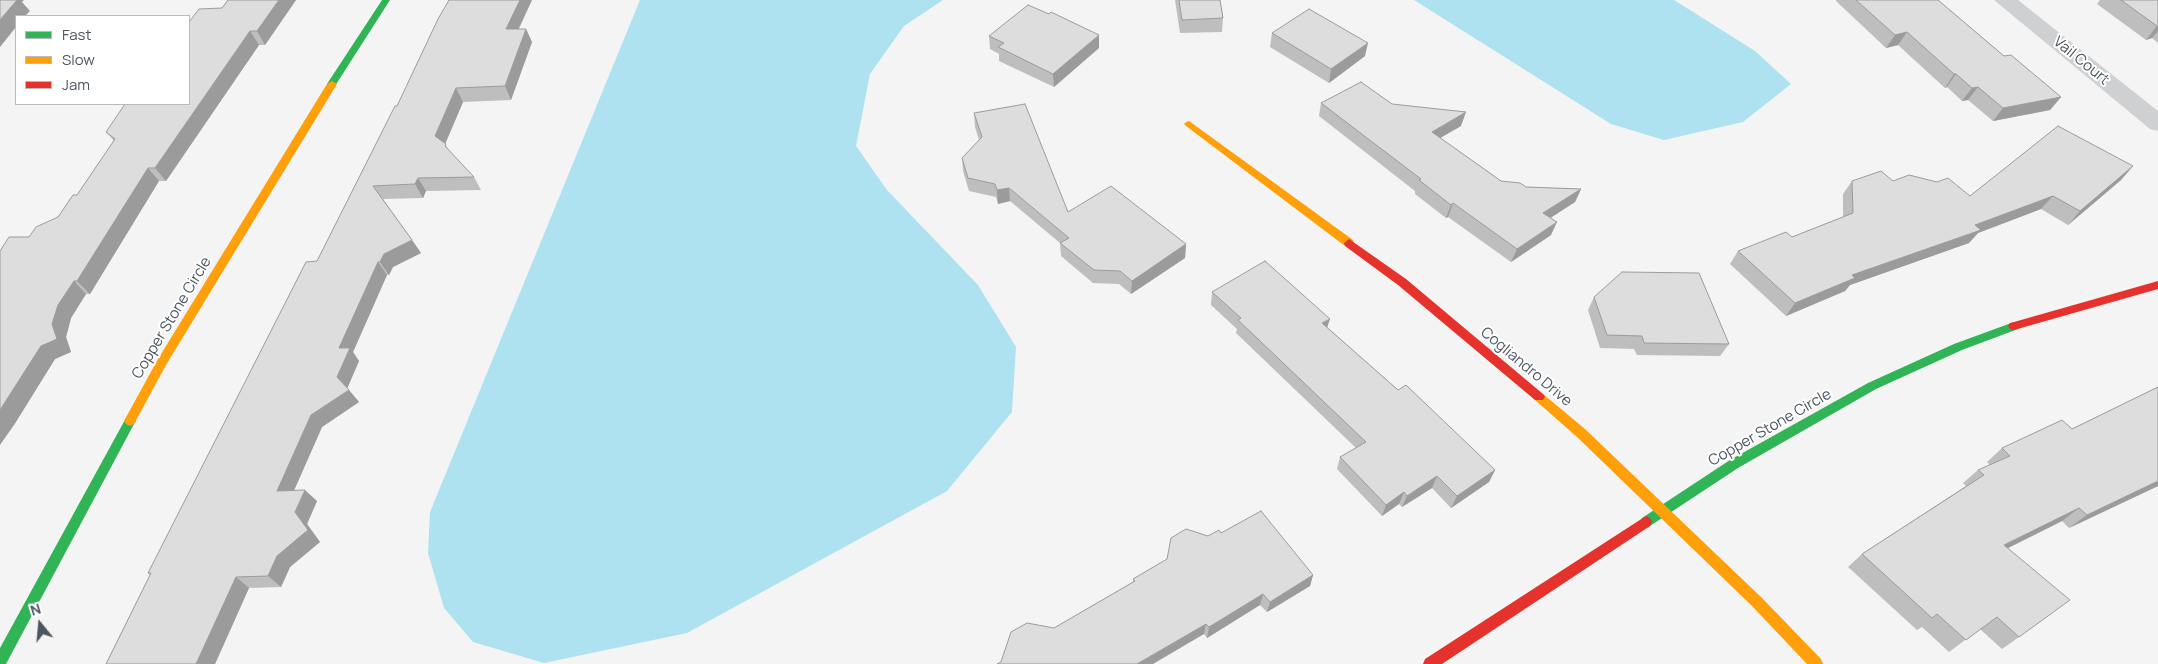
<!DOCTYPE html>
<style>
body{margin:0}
#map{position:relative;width:2158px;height:664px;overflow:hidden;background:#f4f4f4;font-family:Manrope,sans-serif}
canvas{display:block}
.legend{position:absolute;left:15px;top:15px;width:175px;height:90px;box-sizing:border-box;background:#fff;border:1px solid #b7bbc0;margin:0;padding:6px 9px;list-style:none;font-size:15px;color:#4a5661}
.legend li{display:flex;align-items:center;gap:10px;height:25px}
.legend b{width:25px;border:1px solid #b7bbc0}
.north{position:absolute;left:15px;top:599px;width:50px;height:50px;-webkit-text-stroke:4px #fff;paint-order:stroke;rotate:343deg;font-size:14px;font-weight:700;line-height:20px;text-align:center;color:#4a5661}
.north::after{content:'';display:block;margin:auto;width:18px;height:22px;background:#4a5661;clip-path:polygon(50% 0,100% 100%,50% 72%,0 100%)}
</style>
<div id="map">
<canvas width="2158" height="664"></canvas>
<ul class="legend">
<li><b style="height:6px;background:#30b455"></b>Fast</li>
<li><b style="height:6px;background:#ff9f0a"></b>Slow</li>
<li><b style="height:6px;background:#e5322d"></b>Jam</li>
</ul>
<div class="north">N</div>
</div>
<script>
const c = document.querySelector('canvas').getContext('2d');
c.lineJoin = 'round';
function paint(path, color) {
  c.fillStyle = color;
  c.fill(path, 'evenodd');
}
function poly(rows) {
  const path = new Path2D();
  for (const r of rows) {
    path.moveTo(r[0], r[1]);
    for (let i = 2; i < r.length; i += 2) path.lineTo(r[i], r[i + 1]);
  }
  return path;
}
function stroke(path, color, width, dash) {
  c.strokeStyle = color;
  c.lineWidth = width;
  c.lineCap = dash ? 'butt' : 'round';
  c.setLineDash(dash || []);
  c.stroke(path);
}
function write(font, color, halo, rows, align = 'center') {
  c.font = font + ' Manrope,sans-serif';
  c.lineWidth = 4;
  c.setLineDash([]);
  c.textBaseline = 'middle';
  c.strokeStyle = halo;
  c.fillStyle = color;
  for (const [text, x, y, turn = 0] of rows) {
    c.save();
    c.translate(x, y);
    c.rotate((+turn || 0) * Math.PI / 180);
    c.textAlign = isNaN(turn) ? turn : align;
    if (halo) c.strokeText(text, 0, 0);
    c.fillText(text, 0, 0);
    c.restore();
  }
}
const water = poly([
 [640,0,943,0,904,26,870,74,856,146,887,190,978,285,1016,347,1012,412,947,491,687,633,544,663,473,642,444,608,428,553,430,512],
 [1414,0,1674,0,1755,51,1791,84,1743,122,1664,140,1611,124]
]);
const street = poly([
 [1994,0,2018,0,2158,111,2158,131,2150,129,1994,0]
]);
const fast = poly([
 [382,0,390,0,335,86,329,86,327,84,382,0],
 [2014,322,2018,323,2020,326,2018,329,1962,350,1876,389,1738,468,1650,526,1646,528,1642,526,1640,522,1642,518,1730,460,1868,383,1954,344,2014,322],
 [130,416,134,418,136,421,134,424,6,664,0,664,0,648,126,418,130,416]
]);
const slow = poly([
 [332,81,337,84,166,365,134,424,130,426,126,424,124,421,158,359,327,84,332,81],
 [1189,121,1353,240,1354,243,1353,246,1345,246,1186,126,1184,124,1186,122,1189,121],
 [1539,392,1543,394,1585,429,1762,598,1821,659,1823,664,1807,664,1752,606,1577,437,1535,400,1533,397,1535,394,1539,392]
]);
const jam = poly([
 [1349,239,1406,279,1543,394,1545,397,1543,400,1535,400,1398,285,1345,246,1344,243,1349,239],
 [2158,281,2158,289,2014,330,2010,329,2008,326,2010,323,2014,322,2158,281],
 [1646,516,1650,518,1652,522,1650,526,1442,664,1423,664,1425,659,1646,516]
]);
const wall = poly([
 [228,0,296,0,265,45,259,45,166,181,159,181,90,294,86,294,71,318,66,337,71,352,55,359,14,425,29,237,58,217,77,195,114,141,106,132,189,104,222,8],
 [532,0,519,29,526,29,532,42,511,100,463,102,445,144,450,152,474,177,481,190,426,191,423,198,383,199,412,240,421,253,393,267,389,275,387,275,353,352,359,361,347,388,359,402,322,427,294,490,317,501,307,524,320,542,290,567,281,587,249,588,215,664,106,664,150,575,148,573,317,261,397,106],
 [1175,0,1220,0,1223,18,1222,32,1180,33],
 [1836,0,1938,0,2004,56,2061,97,2050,110,1993,121,1968,100,1962,101,1947,87,1945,88,1898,45,1886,48,1836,1],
 [2100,0,2158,0,2158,43,2152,38,2146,40,2097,4],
 [1272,33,1365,56,1329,83,1270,47],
 [989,36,1099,48,1054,87,999,61,999,54,990,49],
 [1321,103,1461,126,1440,138,1501,181,1526,187,1581,189,1575,202,1550,218,1551,235,1511,262,1448,217,1446,218,1415,194,1415,191,1319,116],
 [974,113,1068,212,1186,244,1185,258,1131,294,1119,284,1093,283,1061,256,1060,243,1010,201,998,204,996,197,969,191,963,171,962,158,979,140,975,127],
 [2133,166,2121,180,2068,225,2041,209,1978,233,1969,243,1850,285,1845,291,1786,316,1730,264,1738,251,1792,237,1843,217,1843,194,1852,181,1893,181,1970,196],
 [1212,292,1327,327,1398,390,1495,470,1489,482,1451,508,1432,488,1402,507,1399,504,1382,516,1337,469,1340,457,1356,448,1236,333,1237,329,1211,305],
 [1594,297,1729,344,1720,356,1637,355,1634,349,1600,348,1588,310],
 [2158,387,2158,486,2069,528,2062,521,2008,548,2019,637,2002,649,1980,629,1949,652,1922,627,1917,630,1848,567,1862,554,1966,486,1963,483,1978,470,1990,465,1987,462,2002,448,2072,429],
 [1221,533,1313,575,1310,586,1267,612,1260,605,1207,638,1204,634,1054,628,1133,582,1133,579,1208,536]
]);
const shadedWall = poly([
 [4,0,24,0,22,2,30,11,25,16,16,16,16,27,0,47,0,20],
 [279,0,296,0,265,45,257,31],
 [520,0,532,0,512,42,506,29],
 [2157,26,2158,26,2158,31,2152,38,2146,40],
 [526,29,532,42,511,100,505,86],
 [250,31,259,45,166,181,155,168],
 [1907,32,1898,45,1886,48,1895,35],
 [1099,35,1099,48,1054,87,1053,74],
 [1368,43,1365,56,1329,83,1331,69],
 [1954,74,1956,74,1947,87,1945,88],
 [1978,87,1968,100,1962,101,1972,88],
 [456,88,463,102,443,149,435,136],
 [2061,97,2050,110,1993,121,2003,108],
 [1466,112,1461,126,1428,145,1432,132],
 [2133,166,2121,180,2068,225,2080,211],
 [148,168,159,181,90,294,77,281],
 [418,178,426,191,423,198,415,184],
 [1009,188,1010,201,998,204,997,190],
 [1581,189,1575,202,1538,226,1543,213],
 [2053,196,2041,209,1978,233,1969,243,1850,285,1845,291,1786,316,1795,303,1852,275,1975,225],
 [1453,203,1448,217,1446,218,1451,205],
 [1557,222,1551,235,1511,262,1517,249],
 [412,240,421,253,393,267,389,275,380,262,384,254],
 [1186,244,1185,258,1131,294,1132,281],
 [378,262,387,275,353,352,359,361,347,389,337,377,339,348],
 [74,281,86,294,71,318,66,337,71,352,55,359,14,425,0,445,0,410,52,324,58,305],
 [1330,319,1326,331,1322,323],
 [349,390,359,402,322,427,289,502,277,491,311,415],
 [1495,470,1489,482,1451,508,1457,496],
 [1437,476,1432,488,1402,507,1407,496],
 [2158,481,2158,486,2069,528,2087,515],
 [305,490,317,501,307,524,320,542,290,567,281,587,268,576],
 [1404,492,1399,504,1382,516,1386,505],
 [2079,508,2062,521,1988,558,2004,545],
 [1313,575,1310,586,1267,612,1270,602],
 [236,577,249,588,215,664,196,664],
 [1263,594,1260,605,1207,638,1209,627],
 [1206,624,1204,634,1153,664,1137,664]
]);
const building = poly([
 [0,0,17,0,0,20,0,0],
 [228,0,279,0,257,31,250,31,155,168,148,168,77,281,74,281,58,305,52,324,57,339,41,346,0,410,0,251,9,237,29,237,36,227,58,217,73,195,77,195,115,139,106,132,125,104,189,104,189,22,199,9,222,8,228,0],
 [449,0,520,0,506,29,526,29,505,86,456,88,435,136,446,144,445,146,474,177,418,178,415,184,373,186,412,240,384,254,380,262,378,262,339,348,350,348,337,377,349,390,311,415,277,491,305,490,295,512,308,530,277,556,268,576,236,577,196,664,106,664,151,573,148,573,306,262,317,261,395,106,397,106,438,19,449,0],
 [1179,0,1220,0,1223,18,1182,20,1179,0],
 [1856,0,1938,0,2004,56,2011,55,2061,97,2003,108,1978,87,1972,88,1956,74,1954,74,1907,32,1895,35,1856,0],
 [2121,0,2158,0,2158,26,2157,26,2121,0],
 [1028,5,1049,14,1051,12,1099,35,1053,74,998,47,1004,43,989,36,1028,5],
 [1309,9,1368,43,1331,69,1272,33,1309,9],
 [1361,82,1392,104,1466,112,1432,132,1501,181,1520,183,1526,187,1581,189,1543,213,1557,222,1517,249,1453,203,1451,205,1419,180,1421,179,1321,103,1361,82],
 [1025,104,1068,212,1111,186,1186,244,1132,281,1120,271,1094,270,1060,243,1069,238,1009,188,997,190,995,184,968,178,962,158,982,137,974,113,1025,104],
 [2058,126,2133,166,2080,211,2053,196,1975,225,1981,230,1852,275,1855,278,1795,303,1738,251,1786,232,1792,237,1853,213,1852,181,1881,171,1893,181,1909,175,1937,182,1948,178,1970,196,2058,126],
 [1265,261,1330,319,1322,323,1398,390,1406,385,1495,470,1457,496,1437,476,1407,496,1404,492,1386,505,1340,457,1366,442,1238,320,1241,318,1212,292,1265,261],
 [1622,272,1699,273,1729,344,1644,343,1642,336,1607,335,1594,297,1622,272],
 [2158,387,2158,481,2087,515,2079,508,2004,545,2070,600,2019,637,1997,617,1966,640,1937,614,1932,618,1862,554,1984,475,1978,470,2010,456,2002,448,2062,420,2072,429,2158,387],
 [1261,511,1313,575,1270,602,1263,594,1209,627,1206,624,1137,664,997,664,1001,662,1011,632,1027,623,1054,628,1135,581,1133,579,1167,559,1171,538,1186,529,1208,536,1219,530,1221,533,1261,511]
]);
const streetNames = [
 ["Vail Court",2081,61,39],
 ["Copper Stone Circle",172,318,-59],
 ["Cogliandro Drive",1526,367,40],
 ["Copper Stone Circle",1770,428,-30]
];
paint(water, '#aee2f0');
paint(street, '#ced0d2');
paint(fast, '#30b455');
paint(slow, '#ff9f0a');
paint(jam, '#e5322d');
paint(wall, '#bebebf');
paint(shadedWall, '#9b9b9b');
paint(building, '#ddddde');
stroke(building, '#9b9b9b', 1);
write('15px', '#4a5661', '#fff', streetNames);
</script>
